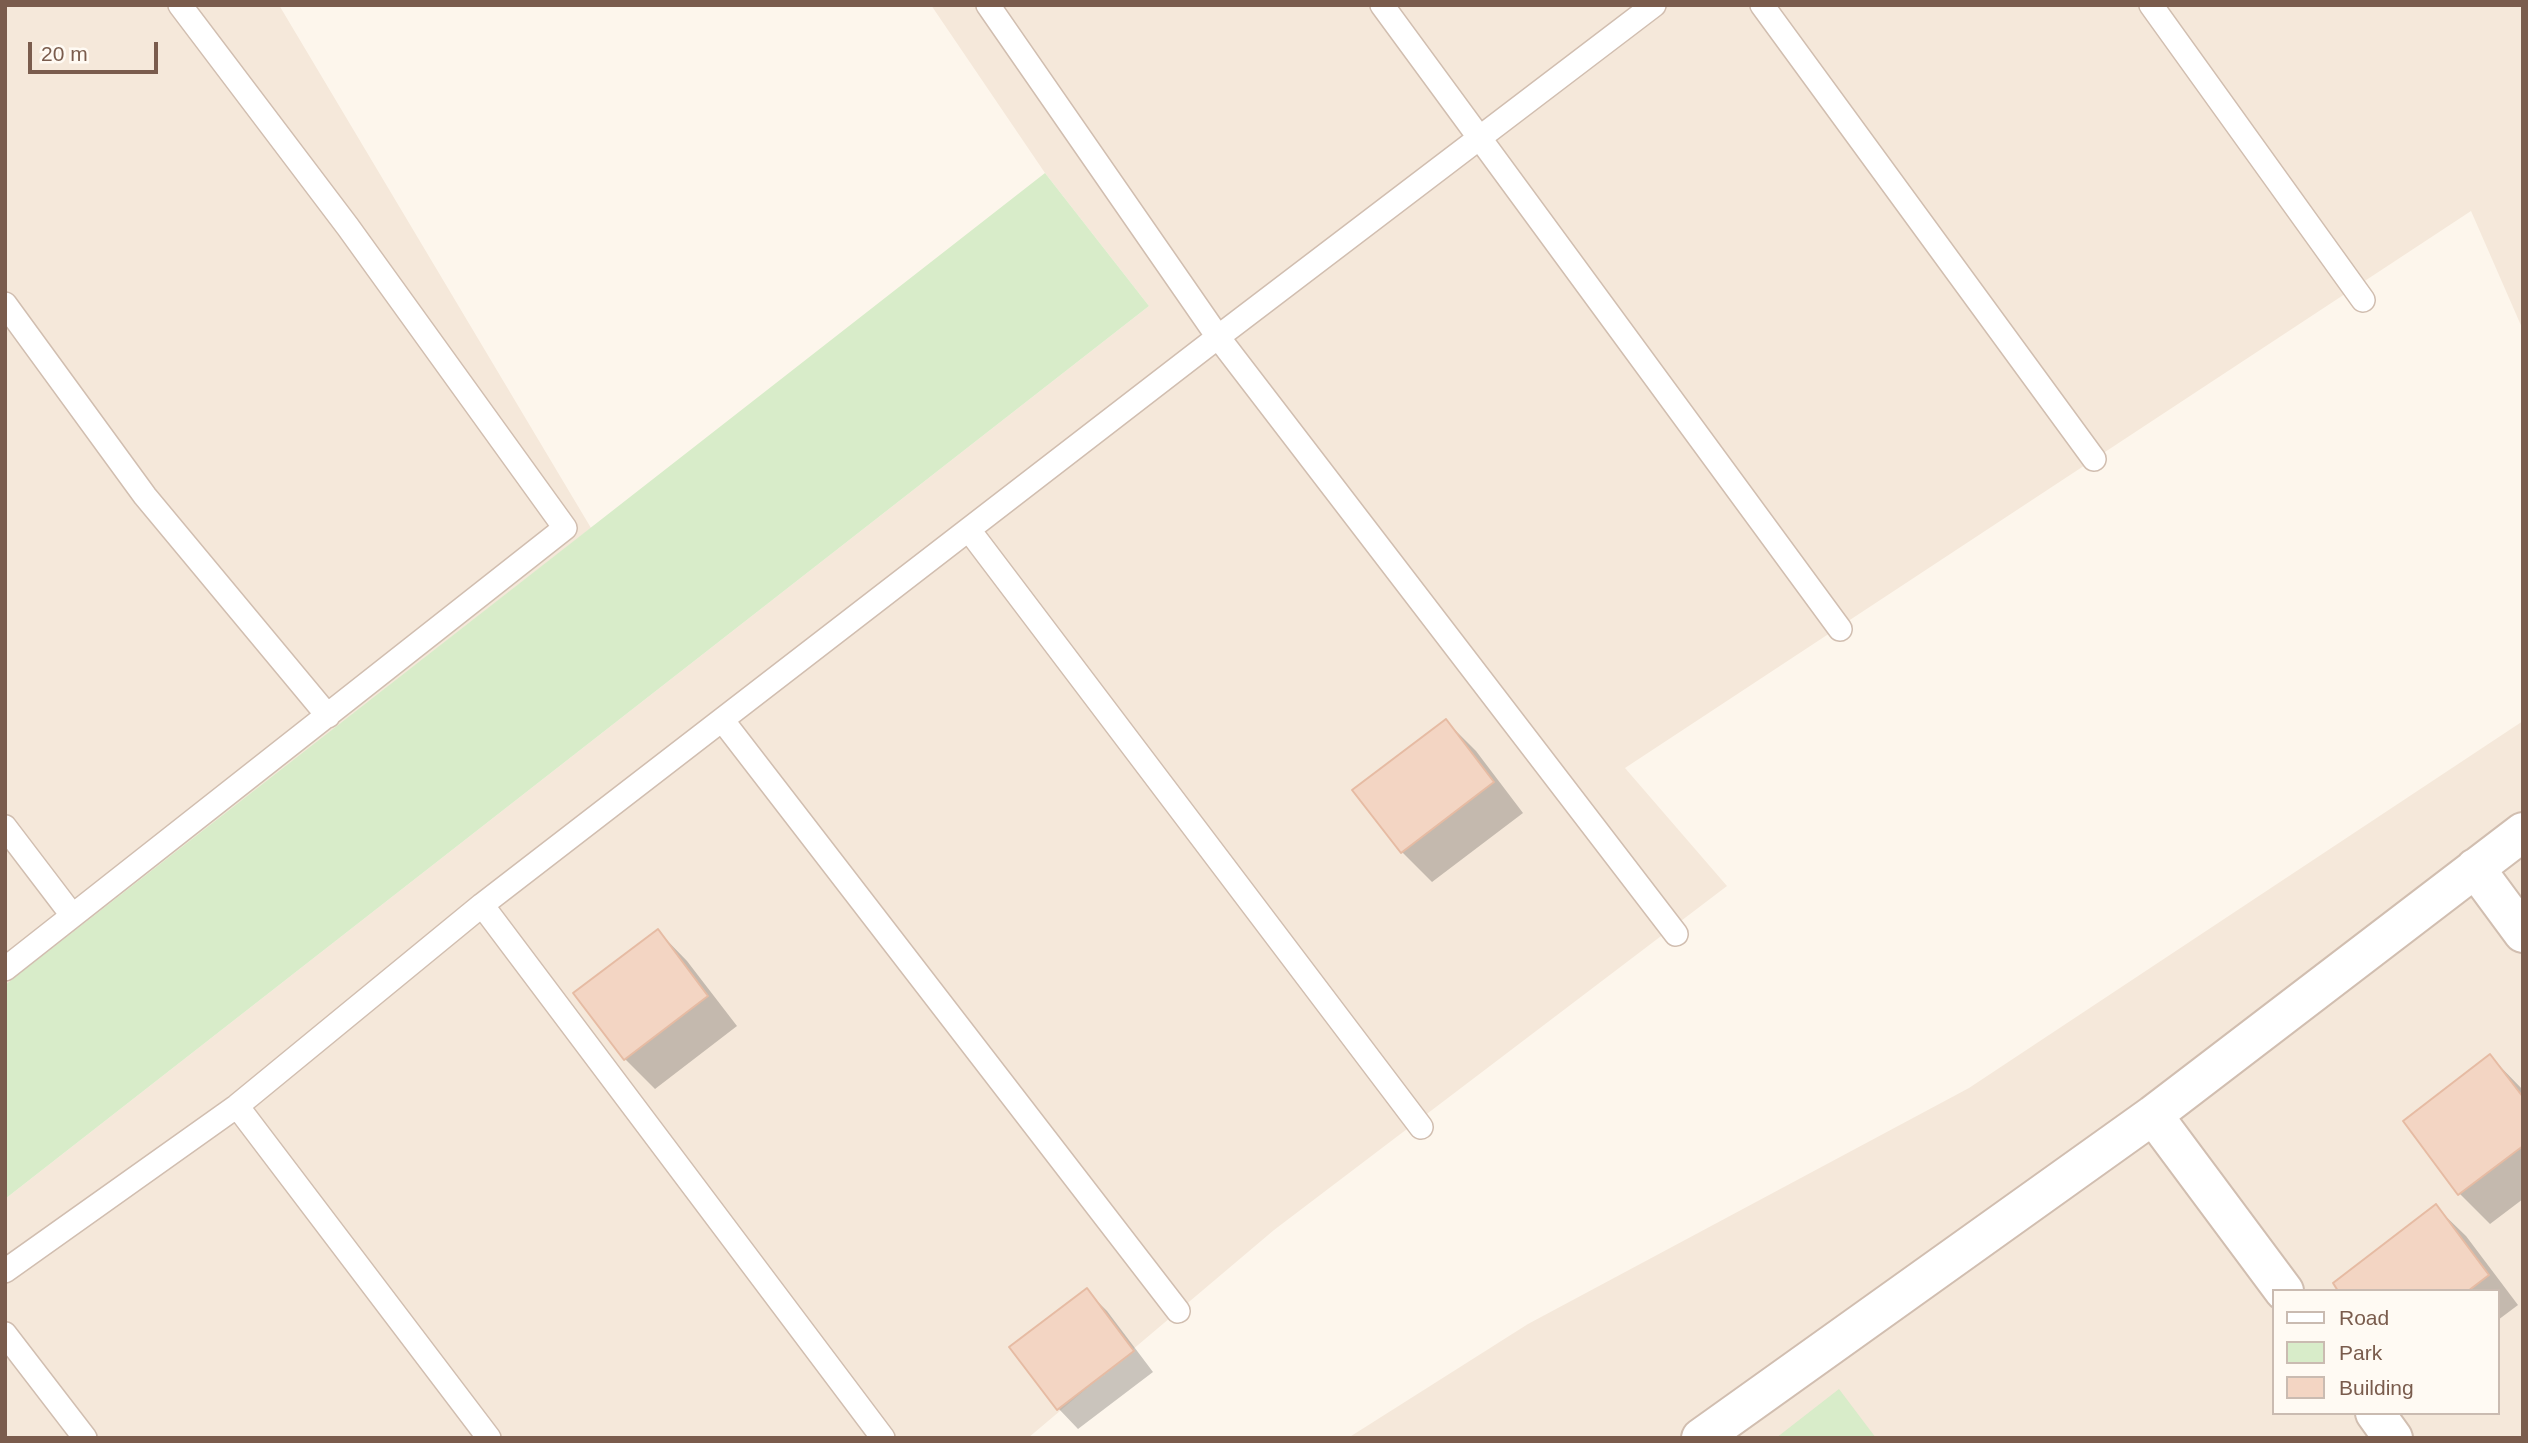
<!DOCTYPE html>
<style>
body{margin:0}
#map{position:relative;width:2528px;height:1443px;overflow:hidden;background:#fdf6ec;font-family:Arial,sans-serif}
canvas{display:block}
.frame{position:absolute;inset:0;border:7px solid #7a5c4d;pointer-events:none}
.legend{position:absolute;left:2272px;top:1289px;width:228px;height:126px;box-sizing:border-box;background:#fffaf3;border:2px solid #cabbb1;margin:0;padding:9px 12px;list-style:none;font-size:21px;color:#7a5c4d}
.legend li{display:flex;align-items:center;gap:14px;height:35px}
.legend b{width:35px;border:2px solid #cabbb1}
.scale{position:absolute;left:28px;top:42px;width:130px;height:32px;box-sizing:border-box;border:4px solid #7a5c4d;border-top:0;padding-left:9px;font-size:21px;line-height:24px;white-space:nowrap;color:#7a5c4d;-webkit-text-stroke:5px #fffaf3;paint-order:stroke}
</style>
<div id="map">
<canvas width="2528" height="1443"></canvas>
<div class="frame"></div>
<ul class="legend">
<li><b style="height:9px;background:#fff"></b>Road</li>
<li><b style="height:19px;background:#d8ecc9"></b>Park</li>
<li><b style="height:19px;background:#f3d5c3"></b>Building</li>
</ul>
<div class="scale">20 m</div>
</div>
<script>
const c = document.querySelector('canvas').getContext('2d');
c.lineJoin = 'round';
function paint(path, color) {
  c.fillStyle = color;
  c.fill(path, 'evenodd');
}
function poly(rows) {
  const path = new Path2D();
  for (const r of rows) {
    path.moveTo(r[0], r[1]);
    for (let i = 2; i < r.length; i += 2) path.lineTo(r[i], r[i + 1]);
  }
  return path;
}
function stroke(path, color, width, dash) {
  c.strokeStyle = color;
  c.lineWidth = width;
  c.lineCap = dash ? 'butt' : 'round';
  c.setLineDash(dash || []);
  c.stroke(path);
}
const residential = poly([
 [5,5,279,5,591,528,5,985],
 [931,5,2523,5,2523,330,2471,211,1625,768,1727,886,1274,1230,1028,1438,5,1438,5,1199,1149,306,1045,173],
 [2523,721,2523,1438,1348,1438,1528,1324,1969,1088],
 [2274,1291,2498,1291,2498,1413,2274,1413]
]);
const green = poly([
 [1045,173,1149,306,5,1199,5,985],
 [1839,1389,1876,1438,1776,1438]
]);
const shadow = poly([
 [1446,721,1476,751,1523,813,1432,882,1402,852,1355,790],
 [658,931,687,961,737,1026,655,1089,625,1059],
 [2490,1056,2523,1090,2523,1199,2490,1224,2460,1194,2405,1121],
 [2436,1207,2466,1236,2518,1305,2498,1320,2498,1291,2341,1291],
 [1087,1291,1107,1311,1153,1372,1078,1429,1058,1408]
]);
const building = poly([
 [1446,719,1494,782,1401,853,1352,790,1446,719],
 [658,929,708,996,624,1060,573,993,658,929],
 [2490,1054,2523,1097,2523,1146,2458,1195,2403,1121,2490,1054],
 [2436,1204,2489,1275,2468,1291,2338,1291,2333,1283,2436,1204],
 [1087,1288,1134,1351,1057,1410,1009,1347,1087,1288]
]);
const lane = poly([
 [988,5,1218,337,1676,934],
 [1382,5,1840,629],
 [1762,5,2094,459],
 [2151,5,2363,300],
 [5,304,145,496,328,716],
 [969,530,1421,1127],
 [723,721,1178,1311],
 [5,827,72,915],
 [482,905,883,1438],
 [5,969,565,528,348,227,180,5],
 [237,1106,489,1438],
 [5,1271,237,1106,482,905,1218,337,1654,5],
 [5,1334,85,1438]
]);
const street = poly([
 [2475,868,2523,933],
 [2153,1115,2284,1291],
 [2375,1413,2393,1438],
 [1701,1438,2153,1115,2523,832]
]);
paint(residential, '#f5e8da');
paint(green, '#d8ecc9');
paint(shadow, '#0003');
paint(building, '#f3d5c3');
stroke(building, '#e6bba3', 2);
stroke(lane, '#d1beb0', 26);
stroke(street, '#d1beb0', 42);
stroke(lane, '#fff', 23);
stroke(street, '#fff', 38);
</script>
